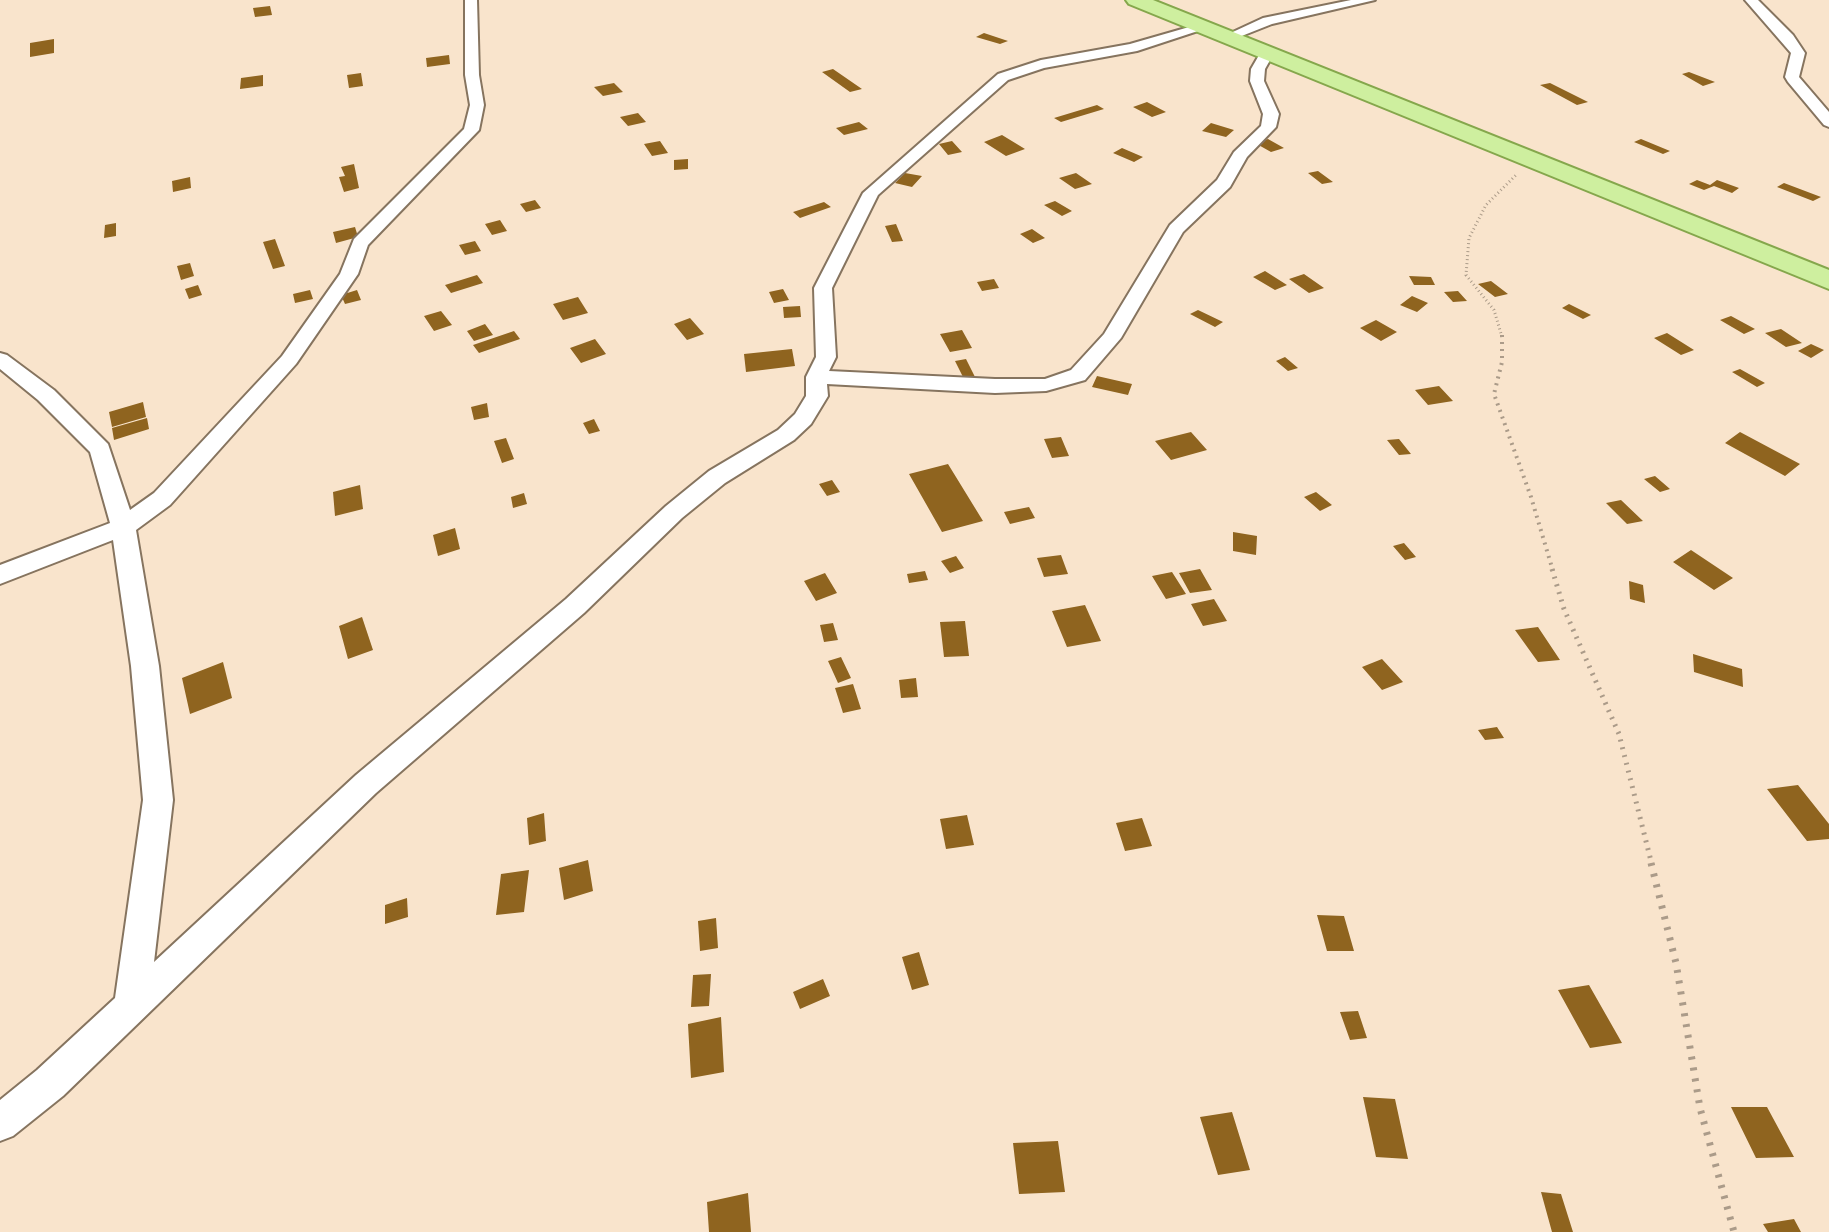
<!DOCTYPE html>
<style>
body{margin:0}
canvas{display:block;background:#f9e4cc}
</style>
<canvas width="1829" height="1232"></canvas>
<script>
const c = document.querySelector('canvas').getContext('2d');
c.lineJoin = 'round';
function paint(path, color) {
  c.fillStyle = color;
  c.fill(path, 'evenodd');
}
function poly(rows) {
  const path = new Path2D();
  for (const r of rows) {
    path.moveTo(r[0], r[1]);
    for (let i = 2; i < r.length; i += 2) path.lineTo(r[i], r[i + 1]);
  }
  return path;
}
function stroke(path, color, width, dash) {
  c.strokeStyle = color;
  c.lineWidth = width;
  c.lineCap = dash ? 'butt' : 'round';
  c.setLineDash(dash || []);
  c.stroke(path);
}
const building = poly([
 [270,6,272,15,255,17,253,8],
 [984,33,1008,41,1000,44,976,37],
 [54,39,54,53,30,57,30,43],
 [449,55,450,64,427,67,426,58],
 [833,69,862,89,850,92,822,72],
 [1689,72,1715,82,1703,86,1682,74],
 [361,73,363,86,349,88,347,75],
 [263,75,263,86,240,89,241,78],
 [614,83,623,92,603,96,594,87],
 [1550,83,1588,102,1577,105,1540,85],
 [1147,102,1166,112,1152,117,1133,107],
 [1097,105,1104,109,1061,122,1054,118],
 [638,113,646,122,628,126,620,117],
 [859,122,868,129,844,135,836,128],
 [1211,123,1234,130,1226,137,1202,131],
 [1002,135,1025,149,1006,156,984,142],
 [1268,139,1284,148,1271,152,1255,143],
 [1641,139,1670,151,1663,154,1634,142],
 [660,141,668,153,652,156,644,144],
 [952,141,962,152,948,155,939,144],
 [1122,148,1143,157,1134,162,1113,153],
 [688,159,688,169,674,170,674,160],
 [354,164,359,188,344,192,339,177,345,176,341,167],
 [1318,171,1333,182,1322,184,1308,173],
 [905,173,922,176,912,187,895,183],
 [1076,173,1092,184,1075,189,1059,178],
 [190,177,191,188,173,192,172,181],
 [1697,180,1710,185,1717,180,1739,188,1732,193,1714,186,1704,190,1689,184],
 [1784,183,1821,197,1813,201,1777,187],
 [535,200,541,208,526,212,520,204],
 [1055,201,1072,211,1062,216,1044,205],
 [824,202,831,207,800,218,793,212],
 [500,220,507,231,492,235,485,224],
 [116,223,116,236,104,238,105,225],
 [896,224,903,241,892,242,885,226],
 [355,227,358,237,336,243,333,232],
 [1032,229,1045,238,1033,243,1020,234],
 [275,239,285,266,273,269,263,242],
 [475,241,481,251,465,255,459,245],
 [190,263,194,276,181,280,177,266],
 [1265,271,1287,285,1275,290,1253,277],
 [1304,274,1324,288,1309,293,1289,279],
 [477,275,483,283,451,293,445,285],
 [1409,276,1431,277,1435,285,1414,285],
 [994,279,999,288,982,291,977,282],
 [1491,281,1508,294,1495,297,1478,284],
 [198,285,202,295,189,299,185,289],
 [783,289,789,300,774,303,769,292],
 [310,290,313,299,295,303,293,294],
 [357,290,361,300,345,304,341,295],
 [1458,291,1467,301,1453,302,1444,292],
 [1412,296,1428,303,1417,312,1400,305],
 [578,297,588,313,563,320,553,304],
 [1569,304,1591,315,1583,319,1562,308],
 [800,306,801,317,784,318,783,307],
 [1198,310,1223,322,1215,327,1190,314],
 [441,311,452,325,434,331,424,316],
 [1731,316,1755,329,1744,334,1720,320],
 [690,318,704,334,687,340,674,324],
 [1376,320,1397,332,1381,341,1360,328],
 [485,324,493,335,474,341,467,331],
 [1781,329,1802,343,1786,347,1765,333],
 [962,330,972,348,950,352,940,334],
 [514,331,520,339,479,353,473,345],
 [1667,333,1694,350,1681,355,1654,338],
 [595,339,606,354,581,363,570,348],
 [1811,344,1824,350,1811,358,1798,351],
 [792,349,795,366,746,372,744,354],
 [1285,357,1298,368,1288,371,1276,361],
 [966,359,975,377,964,379,955,361],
 [1740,369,1765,383,1757,387,1732,372],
 [1097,376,1132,384,1128,395,1092,387],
 [1439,386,1453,401,1428,405,1415,390],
 [143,402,146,417,112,427,109,412],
 [487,403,489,417,474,420,471,407],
 [147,418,149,429,114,440,112,428],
 [594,419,600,431,589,434,583,423],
 [1191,432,1207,450,1171,460,1155,441],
 [1740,432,1800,464,1785,476,1725,443],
 [1061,437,1069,456,1052,458,1044,439],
 [506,438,514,459,502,463,494,441],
 [1399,439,1411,454,1399,455,1387,440],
 [948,464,983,521,942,532,909,474],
 [1655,476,1670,489,1660,492,1644,479],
 [832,480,840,492,827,496,819,484],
 [360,485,363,509,335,516,333,492],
 [1316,492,1332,505,1320,511,1304,497],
 [524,493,527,504,513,508,511,497],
 [1621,500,1643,521,1627,524,1606,503],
 [1029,507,1035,518,1010,524,1004,512],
 [455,528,460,549,438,556,433,535],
 [1233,532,1257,536,1256,555,1233,551],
 [1404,543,1416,557,1405,560,1393,546],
 [1691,550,1733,578,1714,590,1673,562],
 [1061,555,1068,574,1044,577,1037,558],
 [956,556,964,568,950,573,941,561],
 [1200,569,1212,590,1190,593,1179,573],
 [925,571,928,580,909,583,907,574],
 [1172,572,1186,594,1166,599,1152,576],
 [825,573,837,593,816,601,804,581],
 [1629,581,1643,585,1645,603,1630,599],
 [1214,599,1227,621,1203,626,1191,604],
 [1085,605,1101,641,1067,647,1052,611],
 [362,617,373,650,348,659,339,626],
 [965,621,969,656,944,657,940,622],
 [833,623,838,640,824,642,820,625],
 [1538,627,1560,660,1538,662,1515,630],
 [1693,654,1742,669,1743,687,1694,672],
 [841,657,851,678,838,683,828,661],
 [1382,659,1403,682,1382,690,1362,667],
 [223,662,232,698,190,714,182,678],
 [916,678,918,697,901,698,899,680],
 [853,684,861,709,843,713,835,688],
 [1497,727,1504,738,1485,740,1478,730],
 [1798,785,1829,824,1829,839,1807,841,1767,789],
 [544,813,546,841,529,845,527,818],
 [967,815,974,845,946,849,940,819],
 [1142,818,1152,846,1125,851,1116,823],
 [588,860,593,891,564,900,559,868],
 [529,870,524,912,496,915,501,874],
 [407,898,408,917,385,924,385,905],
 [1317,915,1344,916,1354,951,1327,951],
 [716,918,718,948,700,951,698,921],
 [919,952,929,985,912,990,902,957],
 [711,974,709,1006,691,1007,693,975],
 [823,979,830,996,800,1009,793,992],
 [1589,985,1622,1043,1590,1048,1558,990],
 [1358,1011,1367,1038,1350,1040,1340,1012],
 [721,1017,724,1072,691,1078,688,1024],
 [1363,1097,1395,1099,1408,1159,1376,1157],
 [1731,1107,1767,1107,1794,1157,1756,1158],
 [1232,1112,1250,1170,1218,1175,1200,1117],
 [1058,1141,1065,1192,1019,1194,1013,1143],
 [1541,1192,1561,1194,1573,1232,1552,1232],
 [748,1193,751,1232,709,1232,707,1202],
 [1794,1219,1801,1232,1768,1232,1763,1224]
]);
const pathFar3 = poly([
 [1502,337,1494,310,1466,275,1469,238,1486,205,1517,174]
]);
const pathFar2 = poly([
 [1502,335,1502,362,1494,394,1531,497,1553,571]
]);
const pathFar1 = poly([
 [1552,569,1564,609,1619,734,1652,865]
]);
const path = poly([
 [1651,863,1676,963,1700,1108,1734,1232]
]);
const street = poly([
 [465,0,477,0,479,75,484,105,479,130,368,245,358,274,296,364,170,505,136,530,159,666,173,800,154,962,356,775,566,599,666,506,709,471,778,430,795,414,806,396,806,377,816,357,814,288,863,193,998,74,1041,60,1130,44,1203,23,1210,27,1137,51,1044,68,1008,80,878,195,832,288,836,357,829,371,995,379,1045,379,1071,370,1104,334,1170,225,1217,180,1234,152,1261,126,1263,114,1250,81,1251,69,1262,50,1267,49,1274,53,1265,69,1264,81,1279,114,1276,127,1247,157,1230,187,1183,232,1121,338,1085,380,1046,391,995,393,827,384,828,396,811,424,794,440,725,483,682,518,584,613,376,793,63,1096,13,1136,0,1141,0,1100,37,1070,115,998,143,800,131,666,113,540,0,584,0,565,110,523,90,452,38,400,0,369,0,353,7,355,54,390,108,444,130,510,154,493,282,356,340,274,354,239,464,129,470,105,465,75,465,0],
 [1351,0,1375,0,1272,24,1229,41,1222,37,1263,18,1351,0],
 [1745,0,1758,0,1793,35,1805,53,1799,77,1829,112,1829,127,1824,125,1788,82,1785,77,1791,53,1745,0]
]);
const primary = poly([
 [1126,0,1153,0,1829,270,1829,289,1129,4,1126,0]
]);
paint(building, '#8f641f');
stroke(street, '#86745f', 4);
stroke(primary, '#85a74c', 4);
stroke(pathFar3, '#ab9b89', 3, [1, 3]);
stroke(pathFar2, '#ab9b89', 4, [2, 5]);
stroke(pathFar1, '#ab9b89', 5, [2, 6]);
stroke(path, '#ab9b89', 7, [3, 8]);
paint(street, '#fff');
paint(primary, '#ceef9f');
</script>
